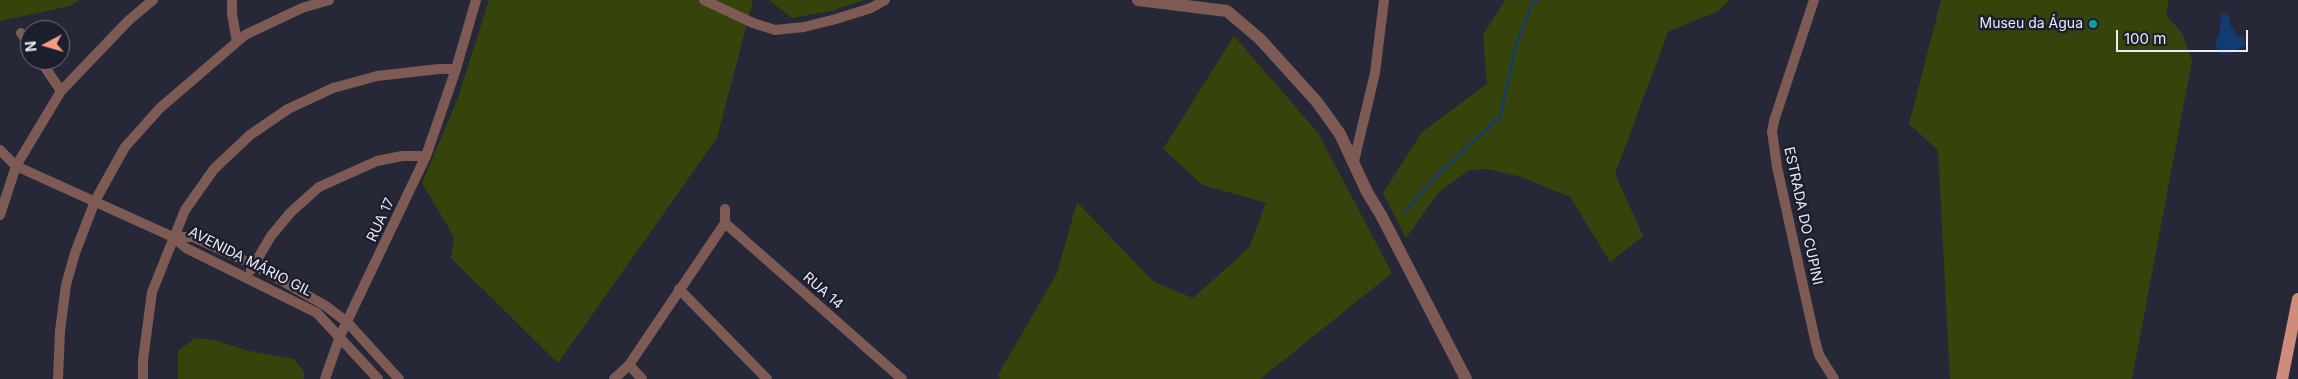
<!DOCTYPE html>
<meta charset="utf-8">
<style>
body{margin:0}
#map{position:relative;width:2298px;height:379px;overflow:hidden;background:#262838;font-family:Inter,sans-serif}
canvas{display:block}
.north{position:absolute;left:20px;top:20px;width:50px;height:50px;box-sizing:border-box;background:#1c1e2e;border:1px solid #6e707e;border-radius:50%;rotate:264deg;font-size:14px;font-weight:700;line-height:20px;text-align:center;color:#eaebf6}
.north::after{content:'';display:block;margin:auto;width:18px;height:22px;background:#f39f82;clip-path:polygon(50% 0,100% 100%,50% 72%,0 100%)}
.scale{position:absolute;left:2116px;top:30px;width:132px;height:22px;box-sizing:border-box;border:2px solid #eaebf6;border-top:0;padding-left:6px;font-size:15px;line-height:18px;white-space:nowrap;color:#eaebf6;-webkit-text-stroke:4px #1c1e2e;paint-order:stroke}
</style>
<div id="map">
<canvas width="2298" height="379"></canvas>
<div class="north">N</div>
<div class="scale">100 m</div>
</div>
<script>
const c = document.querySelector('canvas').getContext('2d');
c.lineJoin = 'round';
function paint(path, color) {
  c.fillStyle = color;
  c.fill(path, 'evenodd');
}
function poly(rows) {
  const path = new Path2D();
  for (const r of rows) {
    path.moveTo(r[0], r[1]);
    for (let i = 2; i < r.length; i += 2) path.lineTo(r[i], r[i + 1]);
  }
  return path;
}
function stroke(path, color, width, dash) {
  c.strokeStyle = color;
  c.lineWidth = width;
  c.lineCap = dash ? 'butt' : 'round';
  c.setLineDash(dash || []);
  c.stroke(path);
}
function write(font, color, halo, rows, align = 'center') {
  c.font = font + ' Inter,sans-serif';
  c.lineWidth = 5;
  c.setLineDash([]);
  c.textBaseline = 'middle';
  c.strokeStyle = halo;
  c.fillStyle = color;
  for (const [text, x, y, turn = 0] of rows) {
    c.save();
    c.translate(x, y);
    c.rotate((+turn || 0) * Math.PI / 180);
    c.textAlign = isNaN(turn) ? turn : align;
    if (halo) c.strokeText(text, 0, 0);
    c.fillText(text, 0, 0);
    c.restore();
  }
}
const green = poly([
 [0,0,79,0,70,6,0,21],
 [489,0,753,0,717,138,558,363,451,258,454,237,422,183,458,98],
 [769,0,865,0,830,11,792,18],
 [1505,0,1730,0,1718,11,1668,32,1615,174,1643,236,1610,262,1570,197,1522,177,1487,169,1469,170,1438,193,1406,238,1383,193,1422,132,1487,84,1483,35],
 [1941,0,2169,0,2166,15,2182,33,2192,61,2132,379,1950,379,1938,150,1909,124],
 [1234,36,1318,133,1392,273,1260,379,1000,379,998,375,1057,273,1077,202,1154,282,1193,298,1249,248,1266,203,1203,185,1163,149],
 [195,338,215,340,249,351,294,359,304,372,304,379,178,379,178,351]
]);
const water = poly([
 [2224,13,2230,18,2230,25,2238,36,2244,37,2245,45,2229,54,2220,53,2215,44,2220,31,2221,15]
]);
const stream = poly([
 [1404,213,1437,175,1500,117,1516,45,1532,4,1538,0]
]);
const minor = poly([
 [232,0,232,14,237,42],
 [704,0,753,23,775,30,804,27,836,19,871,8,885,0],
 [1814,0,1774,121,1772,131,1777,167,1815,340,1819,355,1834,379],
 [21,33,30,46],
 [40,60,61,91],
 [0,150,16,166,173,237,186,248,317,313,378,379],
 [1354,161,1375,73,1384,0],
 [0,215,16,166,61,91,128,21,153,0],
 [725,223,902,379],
 [173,237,193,237,254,265,326,306,348,323,399,379],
 [251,270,271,236,291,212,319,187,377,161,402,156,426,156],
 [679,289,767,379],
 [629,365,642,379],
 [58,379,60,331,66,285,75,253,95,201,125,147,160,108,245,35,302,8,329,0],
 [143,379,143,360,152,292,185,210,214,169,250,135,288,109,333,88,377,76,439,69,456,69],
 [325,379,340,336,426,156,456,69,476,0],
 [614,379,629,365,725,223,725,209]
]);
const tertiary = poly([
 [1138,0,1227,11,1260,39,1317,102,1340,134,1367,192,1381,215,1466,379]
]);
const primary = poly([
 [2282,379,2298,299]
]);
const markers = [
 [2093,24,5,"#0f9aa8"]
];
const poiNames = [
 ["Museu da Água",2083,24]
];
const streetNames = [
 ["ESTRADA DO CUPINI",1803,216,78],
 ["RUA 17",381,220,-65],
 ["AVENIDA MÁRIO GIL",250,262,27],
 ["RUA 14",823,291,41]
];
paint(green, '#36440c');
paint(water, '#123c71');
stroke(stream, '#123c71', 2.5);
stroke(minor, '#7d5b54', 10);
stroke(tertiary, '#7d5b54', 12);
stroke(primary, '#cf8b7c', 12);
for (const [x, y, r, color] of markers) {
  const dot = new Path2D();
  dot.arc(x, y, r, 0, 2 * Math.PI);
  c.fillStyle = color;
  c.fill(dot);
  stroke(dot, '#1c1e2e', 2);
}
write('14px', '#eaebf6', '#1c1e2e', poiNames, 'right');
write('14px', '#eaebf6', '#1c1e2e', streetNames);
</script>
